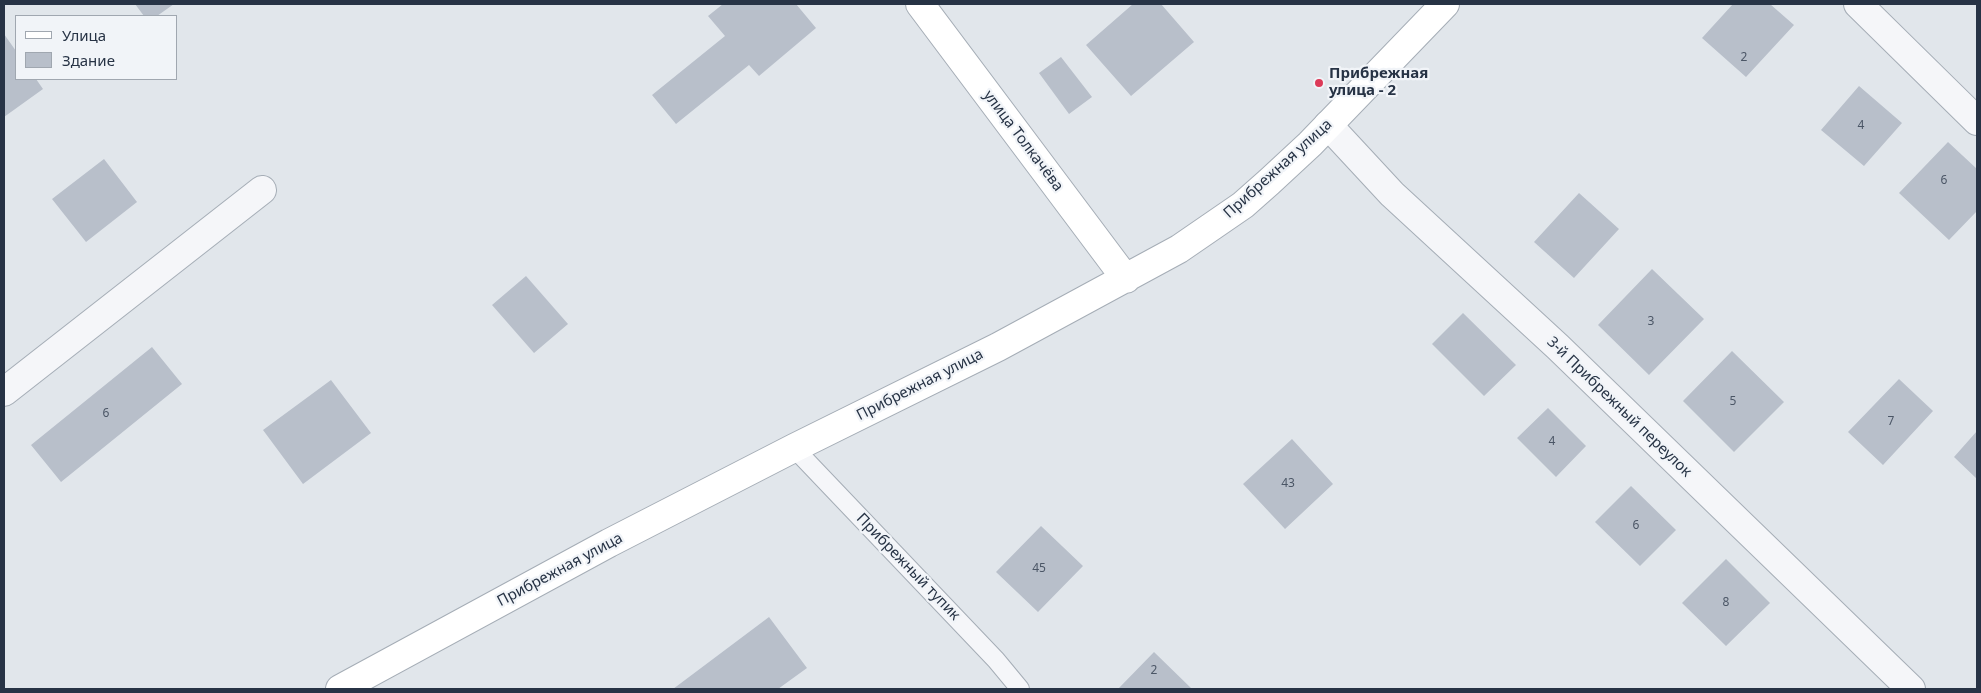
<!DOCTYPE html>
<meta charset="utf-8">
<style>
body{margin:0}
#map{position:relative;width:1981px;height:693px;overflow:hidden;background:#e1e6eb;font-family:"Noto Sans",sans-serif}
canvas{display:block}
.frame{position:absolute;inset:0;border:5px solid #273345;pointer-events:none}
.legend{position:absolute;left:15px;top:15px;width:162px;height:65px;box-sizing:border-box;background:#f1f4f8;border:1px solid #a0a7b0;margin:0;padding:6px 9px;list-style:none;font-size:15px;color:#273345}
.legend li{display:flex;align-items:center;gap:10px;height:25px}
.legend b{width:25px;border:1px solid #a0a7b0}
</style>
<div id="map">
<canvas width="1981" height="693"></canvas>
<div class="frame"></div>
<ul class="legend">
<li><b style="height:6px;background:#fff"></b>Улица</li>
<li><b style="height:14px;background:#b8bfca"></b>Здание</li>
</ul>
</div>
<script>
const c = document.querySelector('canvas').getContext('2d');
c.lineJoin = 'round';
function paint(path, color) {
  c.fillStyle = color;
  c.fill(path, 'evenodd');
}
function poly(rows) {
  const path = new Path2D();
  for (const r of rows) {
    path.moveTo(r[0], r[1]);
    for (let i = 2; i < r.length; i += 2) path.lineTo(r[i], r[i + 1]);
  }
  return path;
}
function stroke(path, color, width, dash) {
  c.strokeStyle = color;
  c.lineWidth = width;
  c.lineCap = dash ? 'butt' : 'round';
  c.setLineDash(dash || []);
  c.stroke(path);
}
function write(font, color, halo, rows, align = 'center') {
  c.font = font + ' "Noto Sans",sans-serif';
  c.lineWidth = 4.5;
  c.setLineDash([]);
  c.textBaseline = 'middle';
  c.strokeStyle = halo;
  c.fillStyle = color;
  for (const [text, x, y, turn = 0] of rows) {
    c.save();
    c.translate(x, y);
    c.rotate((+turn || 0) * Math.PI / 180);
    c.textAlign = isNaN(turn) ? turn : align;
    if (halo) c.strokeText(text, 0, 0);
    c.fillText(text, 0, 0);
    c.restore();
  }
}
const building = poly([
 [135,4,174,4,157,16,144,16],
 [723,4,796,4,816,28,759,76,749,65,676,124,652,95,725,36,708,16],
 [1133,4,1161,4,1194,42,1131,96,1086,45],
 [1733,4,1770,4,1794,25,1746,77,1702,38],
 [4,34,16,51,16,79,36,79,43,89,4,117],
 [1061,57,1092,97,1069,114,1039,73],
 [1859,86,1902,123,1864,166,1821,130],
 [1948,142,1977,169,1977,211,1949,240,1899,193],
 [104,159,137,202,86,242,52,199],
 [1579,193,1619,229,1574,278,1534,242],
 [1652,269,1704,319,1649,375,1598,325],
 [526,276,568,324,534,353,492,305],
 [1463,313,1516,365,1484,396,1432,344],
 [152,347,182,384,61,482,31,445],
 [1732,351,1784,402,1734,452,1683,401],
 [1899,379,1933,411,1883,465,1848,432],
 [331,380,371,433,303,484,263,430],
 [1548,408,1586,446,1556,477,1517,438],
 [1977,431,1977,479,1954,457],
 [1292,439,1333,484,1285,529,1243,484],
 [1631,486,1676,530,1640,566,1595,522],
 [1041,526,1083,566,1038,612,996,572],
 [1726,559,1770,603,1726,646,1682,603],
 [769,617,807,668,778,689,673,689],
 [1154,652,1192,689,1118,689]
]);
const lane = poly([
 [794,448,996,660,1020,689]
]);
const street = poly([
 [1858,4,1977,121],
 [1328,125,1392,194,1558,347,1911,689],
 [4,392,262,190]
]);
const secondary = poly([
 [920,4,1126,279],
 [340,689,609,543,794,448,998,347,1179,249,1243,205,1269,182,1310,144,1445,4]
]);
const markers = [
 [1319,83,5,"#dc3a58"]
];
const numberNames = [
 ["2",1744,58],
 ["4",1861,126],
 ["6",1944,181],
 ["3",1651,322],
 ["5",1733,402],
 ["6",106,414],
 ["7",1891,422],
 ["4",1552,442],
 ["43",1288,484],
 ["6",1636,526],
 ["45",1039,569],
 ["8",1726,603],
 ["2",1154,671]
];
const poiNames = [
 ["Прибрежная",1329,74],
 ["улица - 2",1329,91]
];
const streetNames = [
 ["улица Толкачёва",1023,141,53],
 ["Прибрежная улица",1278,169,-42],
 ["Прибрежная улица",920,385,-27],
 ["3-й Прибрежный переулок",1619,407,44],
 ["Прибрежный тупик",908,567,46],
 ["Прибрежная улица",560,570,-28]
];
paint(building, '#b8bfca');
stroke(lane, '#a5adb6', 20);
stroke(street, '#a5adb6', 30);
stroke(secondary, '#a5adb6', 30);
stroke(lane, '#f5f6f9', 18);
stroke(street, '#f5f6f9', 28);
stroke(secondary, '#fff', 28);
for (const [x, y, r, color] of markers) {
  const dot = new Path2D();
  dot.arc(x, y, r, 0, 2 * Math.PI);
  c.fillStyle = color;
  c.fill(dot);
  stroke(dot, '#f1f4f8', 2);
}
write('12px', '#4b5666', null, numberNames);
write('bold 15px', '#273345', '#f1f4f8', poiNames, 'left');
write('15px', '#273345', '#f1f4f8', streetNames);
</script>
